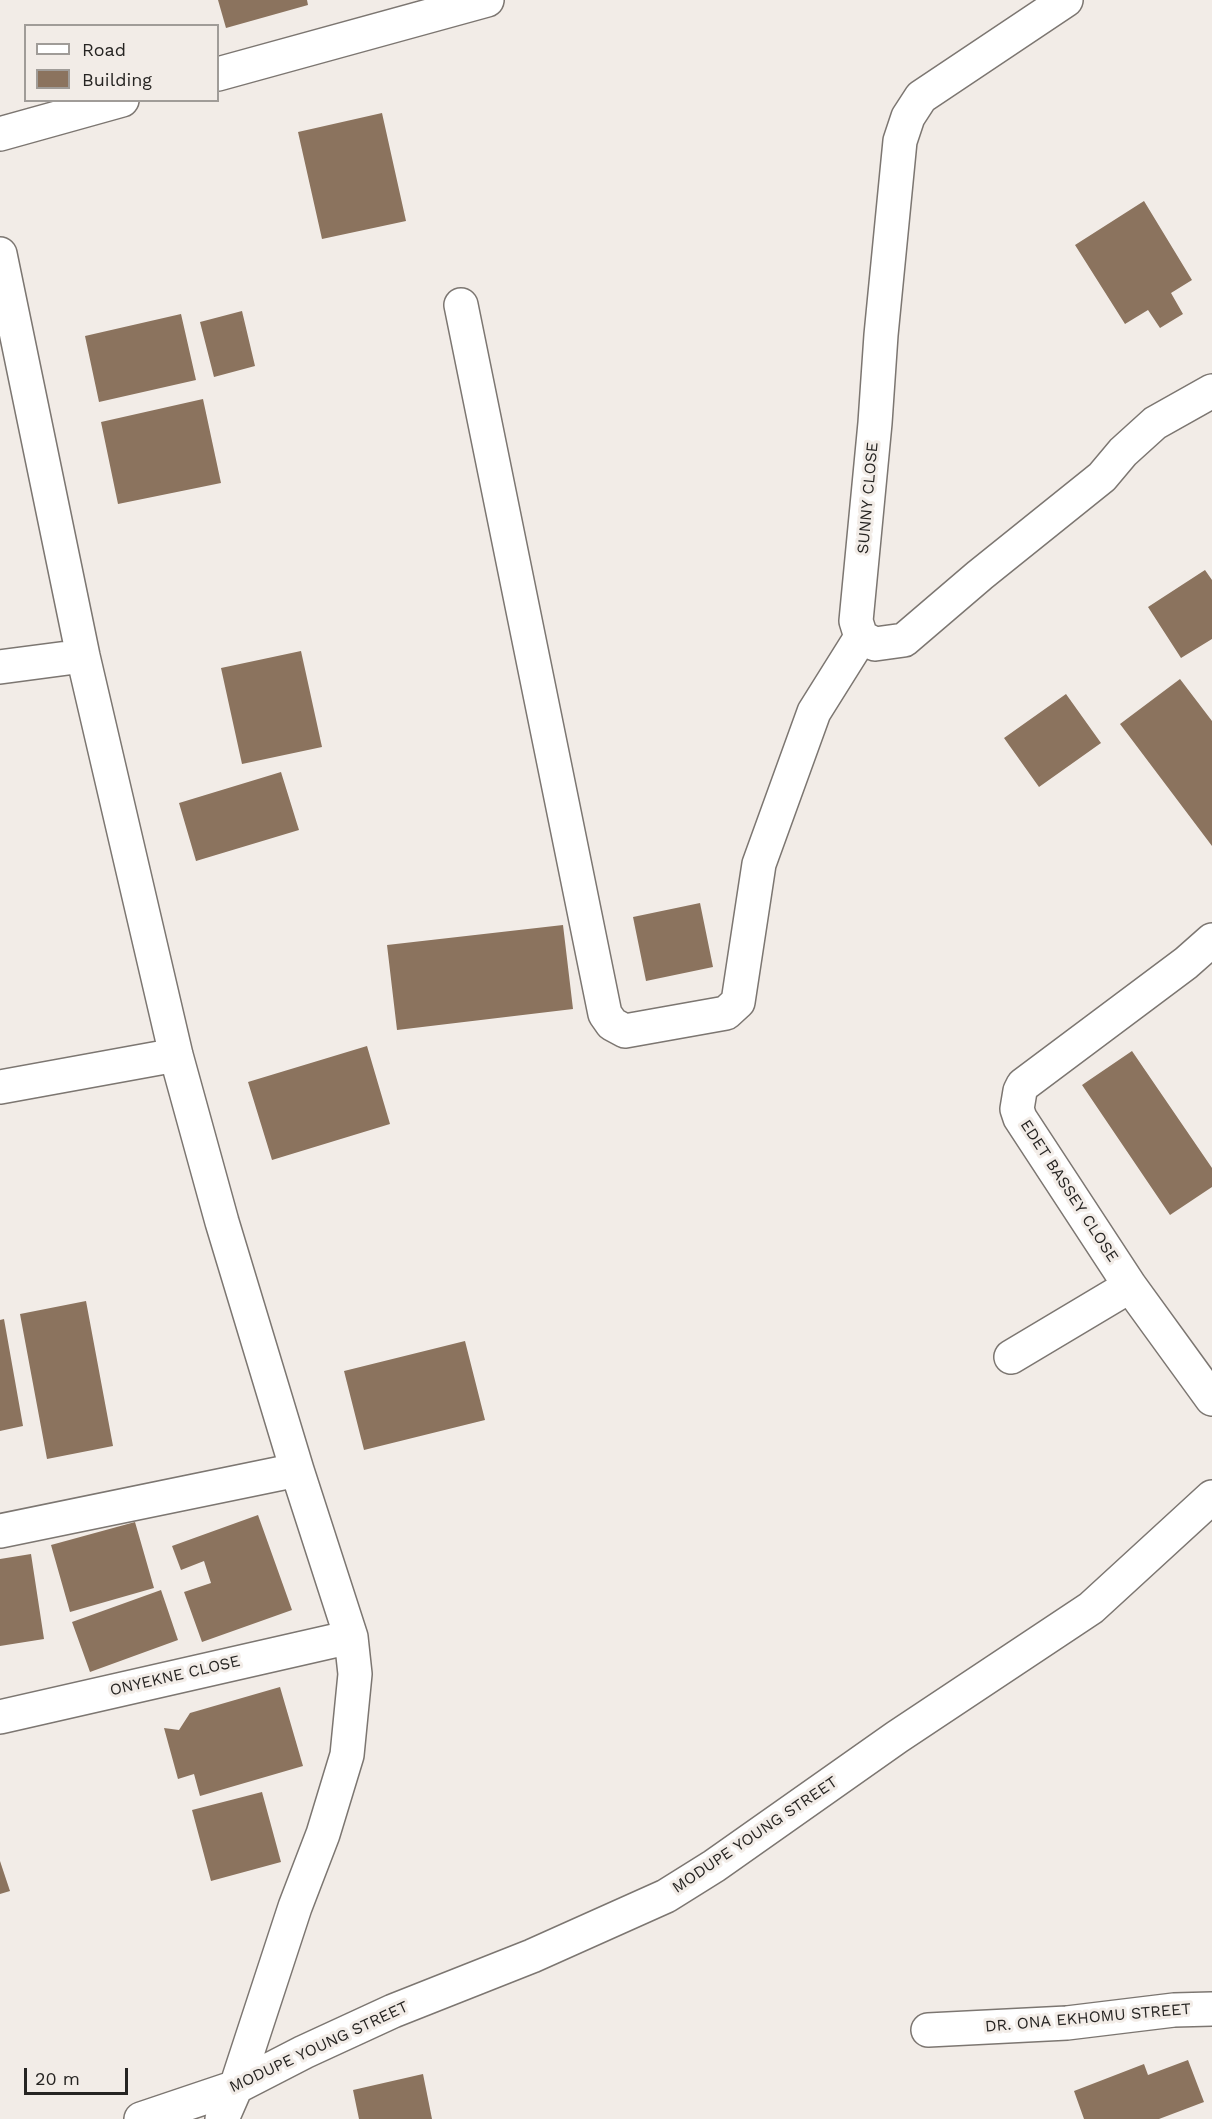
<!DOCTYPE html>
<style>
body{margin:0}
#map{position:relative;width:1212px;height:2119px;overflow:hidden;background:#f2ece7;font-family:"Work Sans",sans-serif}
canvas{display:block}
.legend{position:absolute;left:24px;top:24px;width:195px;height:78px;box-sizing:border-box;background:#f2ece7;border:2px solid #a09c98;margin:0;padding:8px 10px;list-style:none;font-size:18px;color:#262422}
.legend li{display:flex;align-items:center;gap:12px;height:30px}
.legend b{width:30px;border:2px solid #a09c98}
.scale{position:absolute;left:24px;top:2068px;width:104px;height:27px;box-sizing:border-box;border:3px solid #262422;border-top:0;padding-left:8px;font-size:18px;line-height:21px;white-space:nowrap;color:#262422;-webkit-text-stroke:4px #f2ece7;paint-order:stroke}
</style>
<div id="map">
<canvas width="1212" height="2119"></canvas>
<ul class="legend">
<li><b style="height:8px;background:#fff"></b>Road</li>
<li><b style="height:16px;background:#8b735e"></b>Building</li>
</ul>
<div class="scale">20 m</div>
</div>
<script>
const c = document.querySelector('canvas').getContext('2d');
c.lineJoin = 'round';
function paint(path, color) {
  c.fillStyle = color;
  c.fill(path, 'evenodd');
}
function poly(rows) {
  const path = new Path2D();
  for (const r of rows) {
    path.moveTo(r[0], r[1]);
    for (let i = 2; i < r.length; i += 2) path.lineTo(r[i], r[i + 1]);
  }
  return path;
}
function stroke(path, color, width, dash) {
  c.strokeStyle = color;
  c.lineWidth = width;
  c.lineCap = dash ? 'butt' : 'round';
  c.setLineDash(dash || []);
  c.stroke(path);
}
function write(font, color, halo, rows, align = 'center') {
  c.font = font + ' "Work Sans",sans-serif';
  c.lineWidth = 6;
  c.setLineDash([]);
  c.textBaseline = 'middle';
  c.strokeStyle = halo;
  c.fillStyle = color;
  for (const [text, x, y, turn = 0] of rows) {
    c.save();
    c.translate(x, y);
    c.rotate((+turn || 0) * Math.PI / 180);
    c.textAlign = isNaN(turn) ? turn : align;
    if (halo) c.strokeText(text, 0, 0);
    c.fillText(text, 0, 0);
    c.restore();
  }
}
const building = poly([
 [218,0,307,0,308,5,226,28],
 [382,113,406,221,322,239,298,132],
 [1144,201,1192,280,1171,293,1183,314,1160,328,1148,310,1125,324,1075,245],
 [242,311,255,366,214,377,200,322],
 [181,314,196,380,99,402,85,336],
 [203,399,221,483,118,504,101,422],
 [1205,570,1212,580,1212,639,1181,658,1148,607],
 [301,651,322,747,242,764,221,668],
 [1180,679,1212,721,1212,846,1120,724],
 [1066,694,1101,743,1039,787,1004,738],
 [281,772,299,830,196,861,179,803],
 [700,903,713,967,646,981,633,917],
 [563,925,573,1009,397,1030,387,945],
 [367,1046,390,1124,272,1160,248,1082],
 [1132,1051,1212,1168,1212,1187,1170,1215,1082,1085],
 [86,1301,113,1446,47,1459,20,1314],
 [4,1319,23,1426,0,1431,0,1320],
 [465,1341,485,1420,364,1450,344,1371],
 [258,1515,292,1610,202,1642,184,1592,211,1583,204,1561,181,1570,172,1546],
 [135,1522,154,1588,70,1612,51,1545],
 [31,1554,44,1639,0,1646,0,1559],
 [161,1590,178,1640,90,1672,72,1622],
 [280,1687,303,1766,200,1796,194,1774,178,1779,164,1728,179,1730,190,1713],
 [262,1792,281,1862,211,1881,192,1810],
 [0,1861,10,1891,0,1894],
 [1188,2060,1204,2102,1159,2119,1084,2119,1074,2091,1144,2064,1148,2075],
 [423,2074,432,2119,359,2119,353,2090]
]);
const minor = poly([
 [1066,0,921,97,908,117,900,141,881,335,875,423,856,621,861,637,875,644,904,640,980,575,1102,477,1123,452,1155,423,1212,391],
 [218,74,487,0],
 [0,134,122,100],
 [0,254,83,656,176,1055,222,1222,297,1470,351,1637,355,1674,347,1755,323,1834,295,1907,236,2087,222,2119],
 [461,305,605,1014,612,1024,625,1031,726,1013,738,1002,759,864,814,712,861,637],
 [0,667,83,656],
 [1212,940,1186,963,1023,1085,1020,1091,1017,1109,1020,1118,1130,1286,1212,1399],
 [0,1087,176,1055],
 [1011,1357,1130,1286],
 [0,1531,297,1470],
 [0,1717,351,1637],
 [928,2030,1067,2023,1174,2010,1212,2009],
 [141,2119,236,2087,304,2052,393,2011,532,1956,666,1896,714,1866,897,1737,1091,1608,1212,1497]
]);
const streetNames = [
 ["SUNNY CLOSE",868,498,-85],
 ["EDET BASSEY CLOSE",1069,1191,57],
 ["ONYEKNE CLOSE",175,1676,-13],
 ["MODUPE YOUNG STREET",755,1835,-34],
 ["DR. ONA EKHOMU STREET",1088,2018,-5],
 ["MODUPE YOUNG STREET",319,2047,-25]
];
paint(building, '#8b735e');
stroke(minor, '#7c7671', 36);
stroke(minor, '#fff', 33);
write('16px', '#262422', '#f2ece7', streetNames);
</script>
